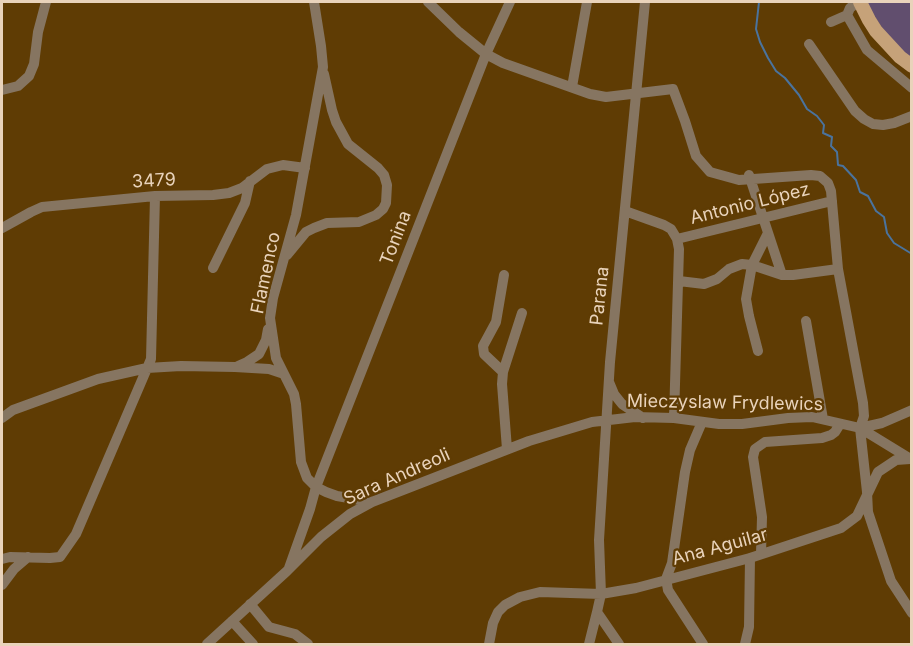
<!DOCTYPE html>
<meta charset="utf-8">
<style>
body{margin:0}
#map{position:relative;width:913px;height:646px;overflow:hidden;background:#5f3c04;font-family:Inter,sans-serif}
canvas{display:block}
.frame{position:absolute;inset:0;border:3px solid #e9d3bb;pointer-events:none}
</style>
<div id="map">
<canvas width="913" height="646"></canvas>
<div class="frame"></div>
</div>
<script>
const c = document.querySelector('canvas').getContext('2d');
c.lineJoin = 'round';
function paint(path, color) {
  c.fillStyle = color;
  c.fill(path, 'evenodd');
}
function poly(rows) {
  const path = new Path2D();
  for (const r of rows) {
    path.moveTo(r[0], r[1]);
    for (let i = 2; i < r.length; i += 2) path.lineTo(r[i], r[i + 1]);
  }
  return path;
}
function stroke(path, color, width, dash) {
  c.strokeStyle = color;
  c.lineWidth = width;
  c.lineCap = dash ? 'butt' : 'round';
  c.setLineDash(dash || []);
  c.stroke(path);
}
function write(font, color, halo, rows, align = 'center') {
  c.font = font + ' Inter,sans-serif';
  c.lineWidth = 4.5;
  c.setLineDash([]);
  c.textBaseline = 'middle';
  c.strokeStyle = halo;
  c.fillStyle = color;
  for (const [text, x, y, turn = 0] of rows) {
    c.save();
    c.translate(x, y);
    c.rotate((+turn || 0) * Math.PI / 180);
    c.textAlign = isNaN(turn) ? turn : align;
    if (halo) c.strokeText(text, 0, 0);
    c.fillText(text, 0, 0);
    c.restore();
  }
}
const green = poly([
 [865,2,911,2,911,58,892,43]
]);
const stream = poly([
 [759,2,756,29,760,42,768,58,776,71,785,78,799,95,807,109,817,116,824,125,823,133,832,137,831,146,837,152,838,165,843,166,856,180,860,192,868,196,876,211,884,217,887,233,894,243,912,254]
]);
const minor = poly([
 [314,2,321,46,323,67,296,215,273,298,270,318,276,358,294,394,296,404,301,462,307,478,316,487,326,492,337,496,372,502],
 [428,2,459,32,486,54,503,63,590,94,606,97,673,89,685,121,696,156,710,172,739,180,811,175,820,176,828,183,831,191,838,269,863,403,864,416,860,428,867,492,868,512,891,581,912,613],
 [847,15,867,50,912,88],
 [831,22,847,15,850,8,858,2],
 [809,44,855,111,864,119,873,124,883,125,894,123,912,116],
 [572,87,587,2],
 [2,90,18,86,29,76,34,64,38,32,46,2],
 [749,175,782,275],
 [625,211,664,225,671,229,677,239,679,249,674,418],
 [2,228,31,212,42,207,155,196,213,195,229,193,242,188,267,169,283,165,305,168],
 [677,239,832,201],
 [287,255,306,232,314,228,327,223,359,222,376,215,383,209,386,203,387,185,384,175,378,168,348,144,336,122,332,110,324,74],
 [213,268,245,203,250,181],
 [679,281,704,284,717,279,729,269,742,264,752,265,782,275,793,275,838,269],
 [806,321,823,419],
 [758,351,749,316,746,299,752,265,768,233],
 [238,366,247,362,259,354,266,340,268,329],
 [503,372,484,354,483,346,496,322,504,275],
 [609,382,614,394,622,404,643,418],
 [2,418,13,410,98,379,147,368,181,366,235,367,269,369,284,374],
 [702,422,690,450,685,472,672,563,666,579,668,590,703,644],
 [860,428,909,458],
 [507,449,502,384,503,372,522,313],
 [761,554,762,517,753,457,755,449,765,442,822,438,831,435,835,432,840,424],
 [2,559,10,557,50,558,60,557,76,534,151,359,155,196],
 [289,568,310,509,316,487,486,54,510,2],
 [2,585,14,569,28,557],
 [250,604,269,627,295,634,308,644],
 [232,621,253,644],
 [207,644,287,571,321,537,350,514,372,502,529,441,592,422,635,417,674,418,719,424,742,424,788,418,812,417,860,428,882,423,912,410],
 [489,644,493,623,498,612,505,605,520,597,540,592,601,594,636,588,750,558,841,528,857,516,878,472,896,460,910,459],
 [589,644,597,612],
 [619,644,597,612,601,594,599,540,610,362,645,2],
 [745,644,749,627,750,558]
]);
const major = poly([
 [860,2,869,20,876,31,900,57,912,66]
]);
const streetNames = [
 ["3479",154,181,-3],
 ["Antonio López",750,204,-14],
 ["Tonina",396,238,-69],
 ["Flamenco",266,273,-78],
 ["Parana",600,296,-84],
 ["Mieczyslaw Frydlewics",725,403,1],
 ["Sara Andreoli",397,477,-24],
 ["Ana Aguilar",720,547,-15]
];
paint(green, '#614e6e');
stroke(stream, '#4a739e', 2);
stroke(minor, '#867561', 10);
stroke(major, '#c6a279', 14);
write('18px', '#e9d3bb', '#5f3c04', streetNames);
</script>
